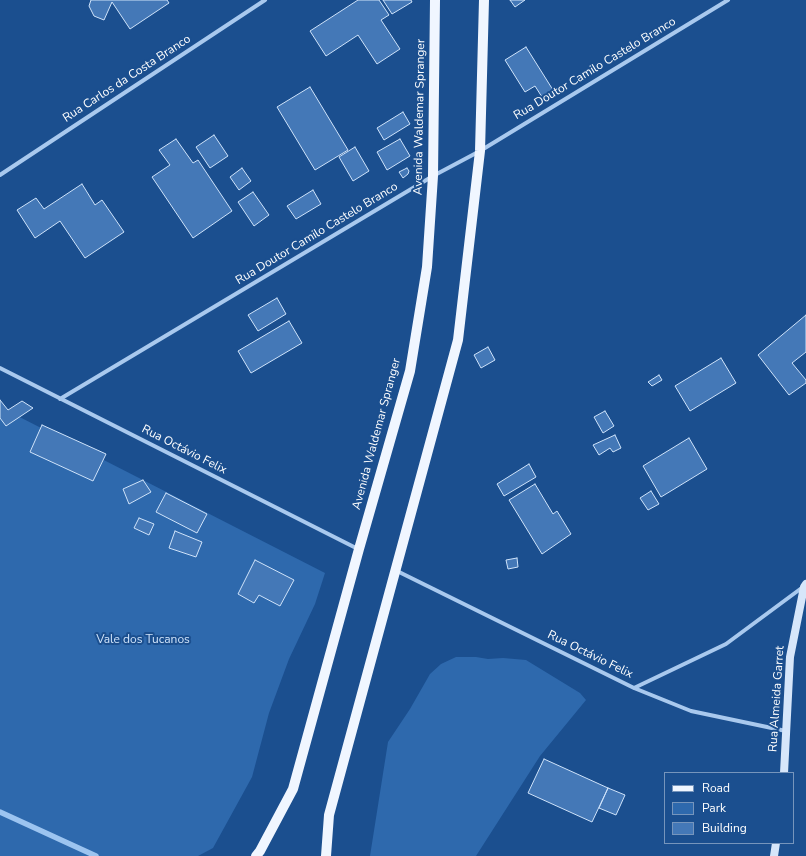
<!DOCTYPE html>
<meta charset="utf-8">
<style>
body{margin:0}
#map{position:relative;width:806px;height:856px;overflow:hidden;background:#1b4f8f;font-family:"Nunito Sans",sans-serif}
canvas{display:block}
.legend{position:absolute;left:664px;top:772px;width:130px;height:72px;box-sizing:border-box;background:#1b4f8f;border:1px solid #7695bc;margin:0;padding:5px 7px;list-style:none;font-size:12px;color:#fff}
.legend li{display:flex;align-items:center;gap:8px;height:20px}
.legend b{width:20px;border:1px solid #7695bc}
</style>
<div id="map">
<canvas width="806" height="856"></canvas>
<ul class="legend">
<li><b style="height:5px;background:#f0f6ff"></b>Road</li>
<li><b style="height:11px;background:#2e69ad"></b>Park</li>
<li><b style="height:11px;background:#4478b7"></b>Building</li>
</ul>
</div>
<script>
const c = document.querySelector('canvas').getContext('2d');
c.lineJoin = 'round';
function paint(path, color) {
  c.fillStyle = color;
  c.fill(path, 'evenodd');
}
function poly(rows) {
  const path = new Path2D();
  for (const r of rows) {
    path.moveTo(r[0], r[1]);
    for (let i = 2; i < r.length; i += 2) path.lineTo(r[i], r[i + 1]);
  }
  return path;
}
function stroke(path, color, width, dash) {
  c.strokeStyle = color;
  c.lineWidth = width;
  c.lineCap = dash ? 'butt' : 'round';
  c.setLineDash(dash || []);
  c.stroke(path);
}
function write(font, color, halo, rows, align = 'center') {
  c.font = font + ' "Nunito Sans",sans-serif';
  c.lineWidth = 4;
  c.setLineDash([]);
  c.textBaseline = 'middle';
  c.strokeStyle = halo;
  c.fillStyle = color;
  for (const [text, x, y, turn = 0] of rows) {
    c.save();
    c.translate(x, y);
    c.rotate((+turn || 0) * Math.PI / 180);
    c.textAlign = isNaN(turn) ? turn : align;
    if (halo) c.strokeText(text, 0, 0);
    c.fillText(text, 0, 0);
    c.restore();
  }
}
const green = poly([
 [0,407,325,573,315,604,289,659,269,713,252,777,213,848,198,856,0,856],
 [456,657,476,657,488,659,503,658,526,660,580,693,586,700,540,756,476,856,370,856,388,742,410,709,430,674,441,664]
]);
const stream = poly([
 [0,812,96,856]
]);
const building = poly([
 [91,0,167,0,169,3,130,29,112,2,104,20,94,16,89,6,91,0],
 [358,0,379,0,389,15,381,20,400,49,377,64,358,35,326,56,310,31,358,0],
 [383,0,411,0,412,2,392,14,383,0],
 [510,0,525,0,515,7,510,0],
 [526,47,553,90,542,97,535,86,525,92,505,60,526,47],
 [310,87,348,150,315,170,277,107,310,87],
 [403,112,410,124,384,140,377,128,403,112],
 [214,135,228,156,210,168,196,147,214,135],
 [176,139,193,163,198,160,232,211,193,238,152,177,170,165,159,150,176,139],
 [400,139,410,156,387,170,377,152,400,139],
 [355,147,369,171,353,181,339,157,355,147],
 [242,168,251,181,239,190,230,177,242,168],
 [407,168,409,171,408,174,403,178,399,172,407,168],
 [82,184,95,205,102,200,124,232,85,258,60,221,35,238,17,210,36,198,44,209,82,184],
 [313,190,321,204,296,219,287,206,313,190],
 [253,192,269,215,254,226,238,202,253,192],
 [277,298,286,314,258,331,248,315,277,298],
 [806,315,806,352,792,363,806,380,806,383,789,395,758,355,806,315],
 [289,321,302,343,251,373,238,351,289,321],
 [488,347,495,360,481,368,474,355,488,347],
 [721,358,736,383,690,411,675,386,721,358],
 [659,375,662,380,652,386,648,382,659,375],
 [0,400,8,410,22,401,33,408,6,426,0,418,0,400],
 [605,411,614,426,603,433,594,417,605,411],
 [42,425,106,454,93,481,30,452,42,425],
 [615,435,621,448,613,452,610,448,599,455,593,445,615,435],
 [689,438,707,469,661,497,643,466,689,438],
 [529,464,536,477,504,496,497,484,529,464],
 [143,480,151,492,129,504,123,489,143,480],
 [535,484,553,514,557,511,571,534,542,554,509,500,535,484],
 [651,491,659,504,648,510,640,498,651,491],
 [166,493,207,514,197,533,156,512,166,493],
 [139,518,154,524,149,535,134,528,139,518],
 [175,531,202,542,196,557,169,548,175,531],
 [517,558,518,567,508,569,506,560,517,558],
 [255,560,294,580,280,606,259,595,254,603,238,594,255,560],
 [544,759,608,788,592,822,528,793,544,759],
 [608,788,625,795,616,815,599,808,608,788]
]);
const street = poly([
 [0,175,265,0],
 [0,368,358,549],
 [60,399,433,176,480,151,728,0],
 [397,571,634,688,691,711,786,731],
 [634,688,726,644,803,587]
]);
const secondary = poly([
 [784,773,790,657,804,587,806,584],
 [774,856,776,843]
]);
const primary = poly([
 [256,856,260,851,293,789,359,549,410,371,427,267,433,176,435,0],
 [326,856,329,815,458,340,480,151,484,0]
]);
const streetNames = [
 ["Rua Doutor Camilo Castelo Branco",595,69,-31],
 ["Rua Carlos da Costa Branco",127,79,-33],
 ["Avenida Waldemar Spranger",420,117,-89],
 ["Rua Doutor Camilo Castelo Branco",317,234,-31],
 ["Avenida Waldemar Spranger",377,434,-75],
 ["Rua Octávio Felix",184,450,27],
 ["Rua Octávio Felix",590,655,26],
 ["Rua Almeida Garret",777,699,-86]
];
const parkNames = [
 ["Vale dos Tucanos",143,640]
];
paint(green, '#2e69ad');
stroke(stream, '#9cc4f0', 5.5);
paint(building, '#4478b7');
stroke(building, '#cfe3fa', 1);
stroke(street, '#a9c9ee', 4);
stroke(secondary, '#d6e6fa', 8);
stroke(primary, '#f0f6ff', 10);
write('12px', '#fff', '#1b4f8f', streetNames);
write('12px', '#cfe3fa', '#1b4f8f', parkNames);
</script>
